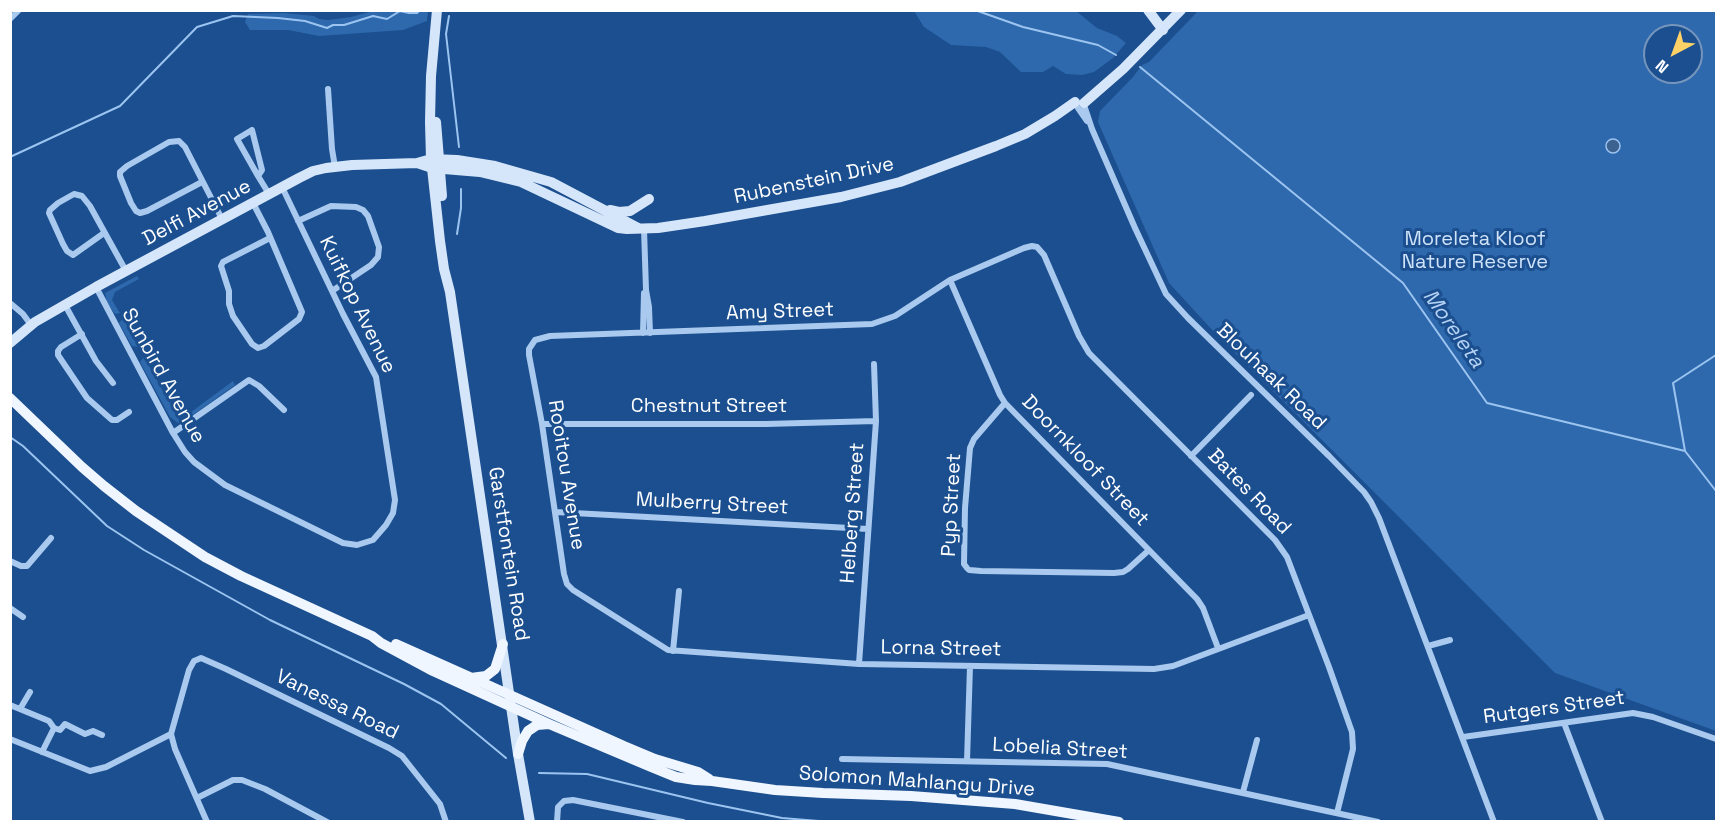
<!DOCTYPE html>
<style>
body{margin:0}
#map{position:relative;width:1727px;height:832px;overflow:hidden;background:#1b4f8f;font-family:"Space Grotesk",sans-serif}
canvas{display:block}
.frame{position:absolute;inset:0;border:12px solid #fff;pointer-events:none}
.north{position:absolute;left:1643px;top:24px;width:60px;height:60px;box-sizing:border-box;background:#1b4f8f;border:2px solid #7695bc;border-radius:50%;rotate:221deg;font-size:16px;font-weight:700;line-height:24px;text-align:center;color:#fff}
.north::after{content:'';display:block;margin:auto;width:21px;height:27px;background:#ffd166;clip-path:polygon(50% 0,100% 100%,50% 72%,0 100%)}
</style>
<div id="map">
<canvas width="1727" height="832"></canvas>
<div class="frame"></div>
<div class="north">N</div>
</div>
<script>
const c = document.querySelector('canvas').getContext('2d');
c.lineJoin = 'round';
function paint(path, color) {
  c.fillStyle = color;
  c.fill(path, 'evenodd');
}
function poly(rows) {
  const path = new Path2D();
  for (const r of rows) {
    if (r.length === 3) {
      path.moveTo(r[0] + r[2], r[1]);
      path.arc(r[0], r[1], r[2], 0, 2 * Math.PI);
      continue;
    }
    path.moveTo(r[0], r[1]);
    for (let i = 2; i < r.length; i += 2) path.lineTo(r[i], r[i + 1]);
  }
  return path;
}
function stroke(path, color, width, dash) {
  c.strokeStyle = color;
  c.lineWidth = width;
  c.lineCap = dash ? 'butt' : 'round';
  c.setLineDash(dash || []);
  c.stroke(path);
}
function write(font, color, halo, rows, align = 'center') {
  c.font = font + ' "Space Grotesk",sans-serif';
  c.lineWidth = 6;
  c.setLineDash([]);
  c.textBaseline = 'middle';
  c.strokeStyle = halo;
  c.fillStyle = color;
  for (const [text, x, y, turn = 0] of rows) {
    c.save();
    c.translate(x, y);
    c.rotate((+turn || 0) * Math.PI / 180);
    c.textAlign = isNaN(turn) ? turn : align;
    if (halo) c.strokeText(text, 0, 0);
    c.fillText(text, 0, 0);
    c.restore();
  }
}
const green = poly([
 [376,10,428,11,427,21,403,30,319,36,288,30,250,30,245,22,248,14,284,13,314,16,319,19,328,20,351,17],
 [914,11,1076,11,1097,28,1117,36,1126,43,1113,58,1094,72,1082,75,1066,74,1053,66,1043,72,1021,72,1000,52,986,47,951,45,924,27],
 [1198,11,1716,11,1716,731,1555,673,1214,332,1169,283,1098,122,1100,111,1133,77,1142,65,1149,62],
 [1655,36,1691,36,1691,72,1655,72],
 [137,276,139,279,115,292,112,300,120,313,116,314,114,313,107,302,105,293],
 [123,318,138,347,132,346,119,323],
 [144,357,177,416,183,418,233,381,235,385,183,422,178,423,170,417,140,362]
]);
const water = poly([
 [1613,146,7]
]);
const stream = poly([
 [975,10,1023,27,1098,45,1116,55],
 [449,16,446,34,459,147],
 [1140,67,1403,283,1487,403,1685,451,1716,491],
 [10,157,120,106,197,27,233,16,278,18,305,21,327,28,333,25,344,25,373,16,387,19,400,11,409,13,417,13,420,10],
 [457,234,461,208,461,189],
 [10,437,23,446,107,526,144,550,270,620,404,684,441,704,506,758],
 [1685,451,1673,383,1716,355],
 [539,773,587,774,708,803,782,818,831,822]
]);
const street = poly([
 [10,19,19,10],
 [328,89,332,149,335,167],
 [1084,105,1092,129,1135,228,1166,294,1188,318,1329,456,1364,492,1371,502,1379,518,1494,822],
 [1078,108,1087,121],
 [258,176,262,170,252,130,237,139,258,176,269,194],
 [202,182,147,211,140,213,136,211,131,203,120,176,120,172,127,166,169,142,179,141,185,147,222,219],
 [253,203,268,232,302,312,299,319,264,346,258,348,252,344,233,316,229,304,229,291,221,266,223,262,270,238],
 [298,221,331,206,356,207,363,210,368,216,379,247,378,257,371,265,332,291],
 [644,229,646,290,649,307,650,333],
 [104,233,73,255,67,251,63,244,49,213,50,210,58,203,74,194,82,196,90,206,126,271],
 [950,280,1000,395,1005,403,1197,599,1203,608,1218,648],
 [96,287,173,433,185,452,194,462,225,485,343,543,357,545,373,540,386,525,393,513,395,500,376,377,343,314,282,187],
 [10,303,23,314,31,325],
 [65,305,96,361,113,383],
 [643,333,644,293],
 [82,334,61,347,58,351,58,355,62,361,87,398,112,420,117,420,129,412],
 [1005,403,974,439,970,448,965,508,964,564,967,568,969,570,981,571,1114,573,1123,572,1128,569,1149,550],
 [542,424,766,424,876,421],
 [173,433,249,380,259,386,284,410],
 [1191,456,1251,395],
 [555,512,868,529],
 [10,561,21,566,27,566,51,538],
 [10,608,23,617],
 [1309,615,1173,666,1154,669,859,664,668,650,573,590,567,584,564,574,542,424,529,355,529,349,535,340,550,336,872,324,895,316,950,280,1024,248,1032,246,1037,247,1044,255,1079,336,1089,353,1275,540,1287,557,1329,667,1352,732,1353,749,1337,813],
 [1428,646,1450,640],
 [673,651,679,591],
 [859,664,876,421,874,364],
 [10,705,49,721,54,728],
 [20,709,30,692],
 [1564,723,1602,822],
 [1463,737,1633,713,1653,717,1716,739],
 [10,739,90,771,106,767,171,734],
 [42,752,54,728,60,730,65,724,85,734,93,731,102,735],
 [842,759,1107,764,1378,822],
 [967,761,970,666],
 [1243,792,1257,740],
 [197,798,233,780,242,780,265,789,327,822],
 [207,822,175,749,171,734,189,670,194,661,201,658,226,669,389,748,402,756,440,804,446,822],
 [557,822,558,807,564,801,573,800,683,822]
]);
const secondary = poly([
 [437,10,431,76,430,122,431,159,440,241,444,269,450,292,518,754,530,822],
 [1148,10,1163,30],
 [1084,103,1123,69,1181,10],
 [436,122,442,196],
 [417,163,432,168,480,172,521,182,618,228,627,229,658,228,705,221,841,197,900,182,996,146,1025,134,1055,116,1075,102],
 [610,210,619,212,630,211,649,199],
 [10,343,35,322,96,287,299,178,313,171,326,168,352,165,417,163,431,159,457,160,495,166,551,182,638,228]
]);
const primary = poly([
 [10,398,82,467,104,486,136,511,205,557,241,576,372,636,381,643,433,671,549,724,651,767,676,777,695,780,712,781,775,790,823,793,911,796,1015,804,1119,822],
 [396,644,624,746,655,759,698,772,709,779],
 [471,678,486,676,495,669,503,644],
 [518,754,522,741,528,731,537,725,549,724]
]);
const streetNames = [
 ["Rubenstein Drive",814,181,-12],
 ["Delfi Avenue",197,213,-28],
 ["Kuifkop Avenue",357,305,64],
 ["Amy Street",780,312,-2],
 ["Sunbird Avenue",163,376,61],
 ["Blouhaak Road",1271,377,44],
 ["Chestnut Street",709,407],
 ["Doornkloof Street",1085,461,46],
 ["Rooitou Avenue",566,475,81],
 ["Bates Road",1249,492,46],
 ["Mulberry Street",712,504,3],
 ["Pyp Street",952,505,-87],
 ["Helberg Street",853,513,-86],
 ["Garstfontein Road",508,554,81],
 ["Lorna Street",941,649,1],
 ["Vanessa Road",337,705,26],
 ["Rutgers Street",1554,708,-8],
 ["Lobelia Street",1060,749,3],
 ["Solomon Mahlangu Drive",917,782,4]
];
const parkNames = [
 ["Moreleta Kloof",1475,240],
 ["Nature Reserve",1475,263]
];
const waterNames = [
 ["Moreleta",1453,329,55]
];
paint(green, '#2e69ad');
paint(water, '#3c6290');
stroke(water, '#9cc4f0', 1.5);
stroke(stream, '#9cc4f0', 2);
stroke(street, '#a9c9ee', 6);
stroke(secondary, '#d6e6fa', 10);
stroke(primary, '#f0f6ff', 10);
write('20px', '#fff', '#1b4f8f', streetNames);
write('20px', '#cfe3fa', '#1b4f8f', parkNames);
write('italic 21px', '#b5d3f5', '#1b4f8f', waterNames);
</script>
